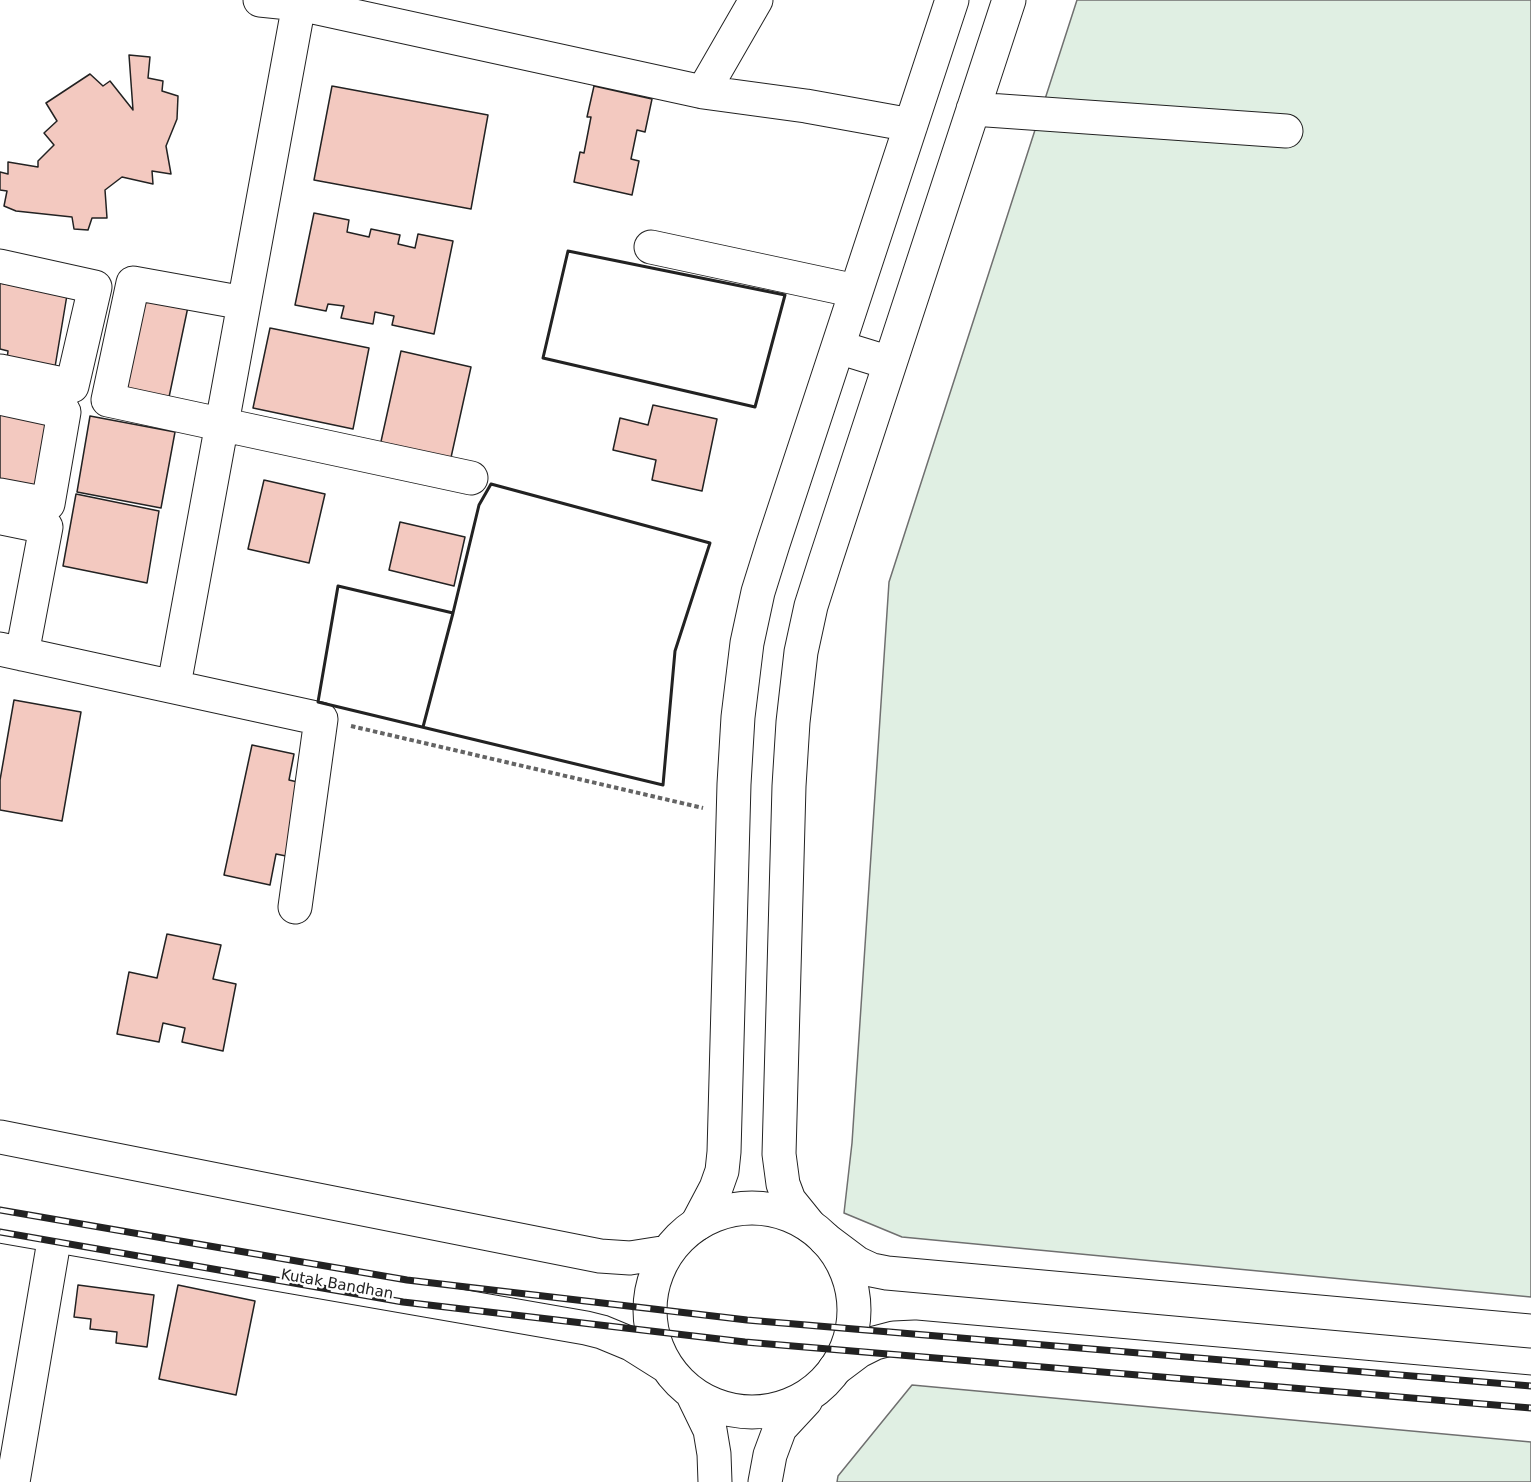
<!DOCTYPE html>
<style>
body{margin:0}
canvas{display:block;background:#fff}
</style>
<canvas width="1531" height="1482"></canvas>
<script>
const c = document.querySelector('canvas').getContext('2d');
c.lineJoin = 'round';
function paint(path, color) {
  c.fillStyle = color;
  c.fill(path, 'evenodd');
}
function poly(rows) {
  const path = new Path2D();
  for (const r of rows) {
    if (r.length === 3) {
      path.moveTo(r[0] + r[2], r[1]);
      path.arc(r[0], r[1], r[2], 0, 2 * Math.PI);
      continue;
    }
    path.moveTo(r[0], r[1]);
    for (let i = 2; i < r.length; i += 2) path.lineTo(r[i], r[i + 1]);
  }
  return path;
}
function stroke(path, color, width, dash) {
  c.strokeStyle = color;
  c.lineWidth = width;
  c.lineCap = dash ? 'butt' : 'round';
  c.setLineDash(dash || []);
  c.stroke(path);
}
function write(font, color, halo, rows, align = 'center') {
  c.font = font + ' "DejaVu Sans",sans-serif';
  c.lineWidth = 4.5;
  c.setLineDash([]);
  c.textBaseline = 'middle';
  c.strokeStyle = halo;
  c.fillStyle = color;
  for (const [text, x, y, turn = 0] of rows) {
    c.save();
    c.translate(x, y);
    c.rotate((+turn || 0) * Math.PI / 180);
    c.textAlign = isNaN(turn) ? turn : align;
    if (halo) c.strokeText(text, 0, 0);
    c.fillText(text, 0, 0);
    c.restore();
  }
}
const green = poly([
 [1077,0,1531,0,1531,1297,902,1237,844,1213,852,1143,889,582,1077,0],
 [912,1385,1531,1442,1531,1482,837,1482,838,1476,912,1385]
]);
const building = poly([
 [129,55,150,57,148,78,163,81,162,91,178,96,177,119,166,146,171,174,152,171,153,184,122,177,105,190,107,218,92,218,88,230,74,229,72,217,16,211,4,206,7,191,0,190,0,172,8,174,8,162,38,167,38,161,54,145,44,133,57,121,46,103,90,74,103,86,110,81,133,110,129,55],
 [332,86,488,115,471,209,314,180,332,86],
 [594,86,652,99,645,132,637,130,631,159,639,161,632,195,574,182,580,152,584,153,591,117,587,117,594,86],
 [314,213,349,220,347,232,369,237,371,229,400,235,398,244,415,248,418,234,453,241,434,334,392,325,394,316,375,312,373,324,341,318,344,306,328,304,326,311,295,305,314,213],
 [0,283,67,295,55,367,7,359,8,351,0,349,0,283],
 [141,291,189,302,168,402,120,392,141,291],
 [270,328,369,348,353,429,253,408,270,328],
 [401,351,471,367,450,462,380,446,401,351],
 [653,405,717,419,702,491,652,480,656,460,613,450,620,418,648,425,653,405],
 [0,413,48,414,34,493,0,480,0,413],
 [90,416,175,432,161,508,77,492,90,416],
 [264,480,325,494,309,563,248,549,264,480],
 [76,494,159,511,147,583,63,566,76,494],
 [400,522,465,537,454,586,389,570,400,522],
 [14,700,81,712,62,821,0,810,0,780,14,700],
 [252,745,294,754,289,780,306,784,291,857,276,854,270,885,224,875,252,745],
 [167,934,221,945,213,979,236,984,223,1051,182,1042,185,1028,163,1023,159,1042,117,1034,129,972,157,978,167,934],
 [78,1285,154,1295,147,1347,116,1343,117,1332,90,1329,91,1319,74,1317,78,1285],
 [178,1285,255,1301,236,1395,159,1379,178,1285]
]);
const path = poly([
 [351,726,703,808]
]);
const minor = poly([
 [260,0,299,4,703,92,806,106,911,125],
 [703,92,756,0],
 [973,109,1286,131],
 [651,247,856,291],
 [0,266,95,287,72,386,0,371],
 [244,303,133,283,108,400,471,478],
 [838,347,890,363],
 [0,398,64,412,48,504,0,495],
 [2,518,46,527,22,654],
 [0,649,321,719,295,907],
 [174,685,299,4],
 [697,1224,716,1188,722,1171,724,1152,734,784,738,717,747,643,758,592,773,544,952,0],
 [810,1226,789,1200,783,1184,779,1154,789,786,793,722,801,652,811,606,825,562,1009,0],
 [825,1239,857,1263,872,1270,887,1273,1531,1331],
 [835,1369,859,1351,875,1343,894,1338,915,1337,1531,1392],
 [13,1482,55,1235]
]);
const major = poly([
 [0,1137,600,1256,630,1258,668,1252],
 [752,1310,102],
 [0,1226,586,1328,602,1332,631,1344,666,1366],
 [693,1395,710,1430,714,1454,715,1482],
 [765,1482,770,1455,780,1428,806,1400]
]);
const rail = poly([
 [0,1210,407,1280,747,1320,1531,1386],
 [0,1232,403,1302,745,1342,1531,1408]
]);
const wall = poly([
 [568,251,785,295,755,407,543,358,568,251],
 [491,484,710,543,675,651,663,785,318,702,338,586,453,613,479,505,491,484],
 [423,727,453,613]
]);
const streetNames = [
 ["Kutak Bandhan",337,1285,10]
];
paint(green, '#e0efe3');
stroke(green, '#6f6f6f', 1.5);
paint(building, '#f3c9c0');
stroke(building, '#222', 1.5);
stroke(minor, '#222', 35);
stroke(major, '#222', 35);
stroke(path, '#646464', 4, [4.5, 3]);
stroke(minor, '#fff', 33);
stroke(major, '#fff', 33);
stroke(rail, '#222', 7);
stroke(rail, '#fff', 4.5, [14]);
stroke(wall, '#222', 3);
write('15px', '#222', '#fff', streetNames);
</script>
